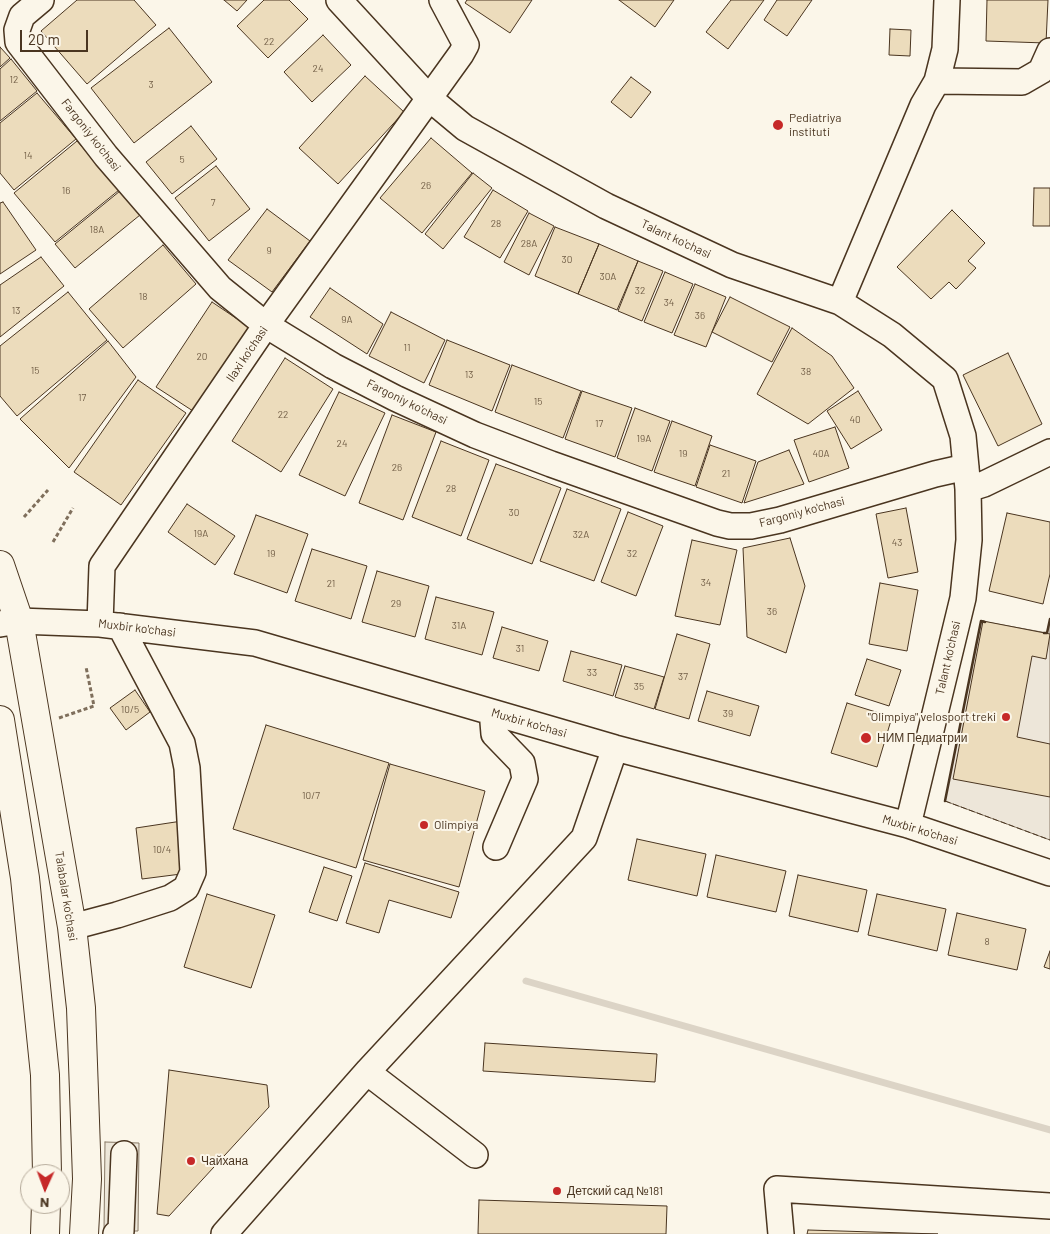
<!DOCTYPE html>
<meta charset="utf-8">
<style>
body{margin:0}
#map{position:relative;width:1050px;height:1234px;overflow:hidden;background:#fbf6e9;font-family:Barlow,sans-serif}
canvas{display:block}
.north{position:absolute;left:20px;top:1164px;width:50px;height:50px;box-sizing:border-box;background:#fbf6e9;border:1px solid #b4a999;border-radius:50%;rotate:182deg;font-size:14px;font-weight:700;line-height:20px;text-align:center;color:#4a3520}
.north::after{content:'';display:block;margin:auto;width:18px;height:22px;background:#c62828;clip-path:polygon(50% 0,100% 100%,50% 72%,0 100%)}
.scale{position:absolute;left:20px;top:30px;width:68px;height:22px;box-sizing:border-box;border:2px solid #4a3520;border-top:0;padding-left:6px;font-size:15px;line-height:18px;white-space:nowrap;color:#4a3520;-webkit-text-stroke:4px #fbf6e9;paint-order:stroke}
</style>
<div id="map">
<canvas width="1050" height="1234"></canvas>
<div class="north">N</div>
<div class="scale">20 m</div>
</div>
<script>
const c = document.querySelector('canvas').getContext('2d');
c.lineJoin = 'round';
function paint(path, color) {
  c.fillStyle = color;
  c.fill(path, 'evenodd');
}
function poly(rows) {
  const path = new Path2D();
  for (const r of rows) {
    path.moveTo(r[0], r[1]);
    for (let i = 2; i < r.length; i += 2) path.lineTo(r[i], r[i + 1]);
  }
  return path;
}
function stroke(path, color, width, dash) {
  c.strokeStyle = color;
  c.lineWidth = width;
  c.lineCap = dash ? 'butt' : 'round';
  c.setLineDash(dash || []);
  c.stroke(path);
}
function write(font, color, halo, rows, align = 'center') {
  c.font = font + ' Barlow,sans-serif';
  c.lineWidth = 4;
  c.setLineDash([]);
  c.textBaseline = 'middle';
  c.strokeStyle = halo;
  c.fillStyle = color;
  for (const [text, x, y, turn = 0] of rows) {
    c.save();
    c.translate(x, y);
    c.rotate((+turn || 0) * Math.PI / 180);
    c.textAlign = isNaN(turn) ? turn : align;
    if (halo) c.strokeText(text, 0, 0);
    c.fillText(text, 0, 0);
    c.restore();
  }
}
const green = poly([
 [1050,619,1050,840,945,801,981,621,1047,633,1050,619]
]);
const parking = poly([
 [105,1142,139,1143,138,1231,104,1231,105,1142]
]);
const stream = poly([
 [526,981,1050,1130]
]);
const building = poly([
 [77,0,134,0,156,25,87,84,41,31,77,0],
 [224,0,247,0,237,11,224,0],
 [264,0,289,0,308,19,268,58,237,26,264,0],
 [467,0,532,0,510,33,465,3,467,0],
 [619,0,674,0,655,27,619,0],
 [731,0,764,0,728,49,706,32,731,0],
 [777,0,812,0,787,36,764,20,777,0],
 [987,0,1048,0,1046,43,986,41,987,0],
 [169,28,212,82,134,143,91,88,169,28],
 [890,29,911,30,910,56,889,55,890,29],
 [323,35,351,65,312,102,284,72,323,35],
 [0,47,10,58,0,67,0,47],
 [11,59,37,91,0,121,0,69,11,59],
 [365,76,404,112,338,184,299,148,365,76],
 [631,77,651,92,631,118,611,102,631,77],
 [37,93,76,139,14,190,0,173,0,123,37,93],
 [191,126,217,159,172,194,146,162,191,126],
 [431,138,472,173,422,233,380,198,431,138],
 [77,141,119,190,55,242,14,193,77,141],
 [216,166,250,209,209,241,175,198,216,166],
 [473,173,492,188,443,249,425,234,473,173],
 [1034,188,1050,188,1050,226,1033,226,1034,188],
 [493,190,528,211,500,258,464,237,493,190],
 [120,191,140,215,75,268,55,244,120,191],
 [3,202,36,250,0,274,0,203,3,202],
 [267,209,310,241,272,292,228,260,267,209],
 [952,210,985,243,968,261,976,268,956,289,949,282,931,299,897,267,952,210],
 [529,213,554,226,529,275,504,262,529,213],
 [555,227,599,244,578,294,535,276,555,227],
 [599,244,638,261,617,310,578,294,599,244],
 [163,245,196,284,123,348,89,309,163,245],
 [41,257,64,286,0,337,0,285,41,257],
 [638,261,663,271,642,321,618,311,638,261],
 [665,272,693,284,672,333,644,322,665,272],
 [695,284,726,297,706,347,674,335,695,284],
 [330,288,383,324,367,354,310,317,330,288],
 [68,292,107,340,17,416,0,396,0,346,68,292],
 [730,297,790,327,772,362,712,332,730,297],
 [212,302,249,327,193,411,156,387,212,302],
 [391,312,445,340,424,383,369,356,391,312],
 [792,328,832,356,854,388,808,424,757,394,792,328],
 [447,340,510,365,492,411,429,385,447,340],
 [108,341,136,377,69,468,20,419,108,341],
 [1008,353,1042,424,998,446,963,375,1008,353],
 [285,358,333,389,281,472,232,441,285,358],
 [512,365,581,391,563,438,495,412,512,365],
 [138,380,186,413,121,505,74,472,138,380],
 [582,391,632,408,615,457,565,439,582,391],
 [858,391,882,430,851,449,827,411,858,391],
 [339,392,385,413,345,496,299,475,339,392],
 [635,408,670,421,652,471,617,458,635,408],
 [392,415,436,432,403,520,359,503,392,415],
 [672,421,712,436,695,486,654,472,672,421],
 [835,427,849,468,809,482,794,440,835,427],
 [441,441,489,460,461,536,412,517,441,441],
 [710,445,756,461,742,503,696,487,710,445],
 [789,450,804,484,744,503,758,462,789,450],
 [496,464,561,488,532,564,467,539,496,464],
 [567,489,621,509,594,581,540,561,567,489],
 [187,504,235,536,215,565,168,532,187,504],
 [906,508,918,572,888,578,876,514,906,508],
 [628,512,663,526,636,596,601,582,628,512],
 [1007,513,1050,522,1050,574,1043,604,989,591,1007,513],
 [256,515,308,534,287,593,234,574,256,515],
 [790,538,805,586,786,653,747,637,743,548,790,538],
 [692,540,737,550,720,625,675,616,692,540],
 [312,549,367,566,351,619,295,601,312,549],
 [377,571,429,586,415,637,362,622,377,571],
 [880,583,918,590,907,651,869,644,880,583],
 [436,597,494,612,482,655,425,639,436,597],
 [983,621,1050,634,1046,659,1032,656,1017,737,1050,744,1050,797,953,779,983,621],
 [502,627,548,641,539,671,493,658,502,627],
 [677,634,710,644,689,719,655,709,677,634],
 [571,651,622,665,613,696,563,681,571,651],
 [867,659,901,670,889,706,855,695,867,659],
 [625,666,664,677,654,709,615,697,625,666],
 [135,690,150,712,126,730,110,708,135,690],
 [707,691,759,706,750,736,698,721,707,691],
 [847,703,892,717,877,767,831,753,847,703],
 [266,725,389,763,356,868,233,829,266,725],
 [390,764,485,791,459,887,363,860,390,764],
 [182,821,189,873,142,879,136,828,182,821],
 [637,839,706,854,697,896,628,880,637,839],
 [716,855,786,871,776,912,707,897,716,855],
 [365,863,459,892,451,918,389,900,379,933,346,923,365,863],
 [324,867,352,876,337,921,309,912,324,867],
 [798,875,867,890,858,932,789,916,798,875],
 [207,894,275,915,251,988,184,967,207,894],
 [877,894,946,909,937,951,868,935,877,894],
 [957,913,1026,929,1017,970,948,955,957,913],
 [1050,951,1050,969,1044,967,1050,951],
 [485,1043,657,1054,655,1082,483,1071,485,1043],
 [169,1070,267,1085,269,1107,169,1216,157,1214,169,1070],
 [479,1200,667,1206,666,1234,478,1234,479,1200],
 [808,1230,938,1234,807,1234,808,1230]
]);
const path = poly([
 [24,517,48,490],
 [53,542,73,508],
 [59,718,94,706,86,667]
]);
const minor = poly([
 [41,0,22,16,17,30,18,42,106,156,220,288,266,325,333,366,395,398,475,435,551,464,717,523,730,526,751,526,780,520,935,474,966,467],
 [339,0,429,98,465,128,606,206,732,265,840,302,892,335,945,379,963,436,968,489],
 [937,81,1022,82,1041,71,1050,51],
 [840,302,923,105,937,81,945,49,947,0],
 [0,624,19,621,100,624,255,643,615,748,908,825,1050,873],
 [100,624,102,566,266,325,461,54,466,45,442,0],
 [908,825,963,598,969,540,968,489,984,484,1050,452],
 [496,847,525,779,522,763,494,734,493,722,496,714],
 [72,927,117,915,170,898,186,888,193,872,187,768,182,743,120,626],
 [367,1072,475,1155],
 [116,1234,121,1231,124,1154],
 [224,1234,367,1072,584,838,615,748],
 [781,1234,777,1189,1050,1206]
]);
const major = poly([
 [0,565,19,621,72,927,81,1008,84,1092,87,1179,84,1234],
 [0,720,25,878,45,1075,47,1174],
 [45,1234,46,1204]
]);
const fence = poly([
 [945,801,1050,840]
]);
const wall = poly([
 [1044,633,1047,633,1050,619],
 [945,801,981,621,985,622]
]);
const markers = [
 [778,125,6,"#c62828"],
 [1006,717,5,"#c62828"],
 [866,738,6,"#c62828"],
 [424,825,5,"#c62828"],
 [191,1161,5,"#c62828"],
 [557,1191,5,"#c62828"]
];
const numberNames = [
 ["22",269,42],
 ["24",318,69],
 ["12",14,80],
 ["3",151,85],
 ["14",28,156],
 ["5",182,160],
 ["26",426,186],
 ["16",66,191],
 ["7",213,203],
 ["28",496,224],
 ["18A",97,230],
 ["28A",529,244],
 ["9",269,251],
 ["30",567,260],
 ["30A",608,277],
 ["32",640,291],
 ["18",143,297],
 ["34",669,303],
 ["13",16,311],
 ["36",700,316],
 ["9A",347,320],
 ["11",407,348],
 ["20",202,357],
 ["15",35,371],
 ["38",806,372],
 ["13",469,375],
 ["17",82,398],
 ["15",538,402],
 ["22",283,415],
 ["40",855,420],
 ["17",599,424],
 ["19A",644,439],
 ["24",342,444],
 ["19",683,454],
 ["40A",821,454],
 ["26",397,468],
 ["21",726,474],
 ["28",451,489],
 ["30",514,513],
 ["19A",201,534],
 ["32A",581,535],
 ["43",897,543],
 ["19",271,554],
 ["32",632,554],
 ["34",706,583],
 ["21",331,584],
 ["29",396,604],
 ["36",772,612],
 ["31A",459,626],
 ["31",520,649],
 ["33",592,673],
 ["37",683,677],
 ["35",639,687],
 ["10/5",130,710],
 ["39",728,714],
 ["10/7",311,796],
 ["10/4",162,850],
 ["8",987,942]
];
const poiNames = [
 ["Pediatriya",789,118],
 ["instituti",789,132],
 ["\"Olimpiya\" velosport treki",996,717,"right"],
 ["НИМ Педиатрии",877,738],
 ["Olimpiya",434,825],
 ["Чайхана",201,1161],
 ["Детский сад №181",567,1191]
];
const streetNames = [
 ["Fargoniy ko'chasi",91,135,52],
 ["Talant ko'chasi",676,239,25],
 ["Ilaxi ko'chasi",247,354,-56],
 ["Fargoniy ko'chasi",407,402,26],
 ["Fargoniy ko'chasi",802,512,-15],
 ["Muxbir ko'chasi",137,628,7],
 ["Talant ko'chasi",948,658,-77],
 ["Muxbir ko'chasi",529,723,16],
 ["Muxbir ko'chasi",920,830,17],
 ["Talabalar ko'chasi",66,896,81]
];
paint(green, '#ede6d9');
stroke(green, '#887966', 1);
paint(parking, '#ede7d9');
stroke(parking, '#887966', 1);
stroke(stream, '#dcd4c6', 7);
paint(building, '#ecdcbc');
stroke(building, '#4a3520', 1);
stroke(minor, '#4a3520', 28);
stroke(major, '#4a3520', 30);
stroke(path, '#7f6f5c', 3, [4, 2.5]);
stroke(minor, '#fbf6e9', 25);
stroke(major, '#fbf6e9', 28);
stroke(fence, '#4a3520', 1, [6, 2.5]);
stroke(wall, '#4a3520', 2.5);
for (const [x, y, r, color] of markers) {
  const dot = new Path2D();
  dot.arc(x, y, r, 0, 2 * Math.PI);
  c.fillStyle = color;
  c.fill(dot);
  stroke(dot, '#fbf6e9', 2);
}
write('10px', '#725f47', null, numberNames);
write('12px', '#4a3520', '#fbf6e9', poiNames, 'left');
write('12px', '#4a3520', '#fbf6e9', streetNames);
</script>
